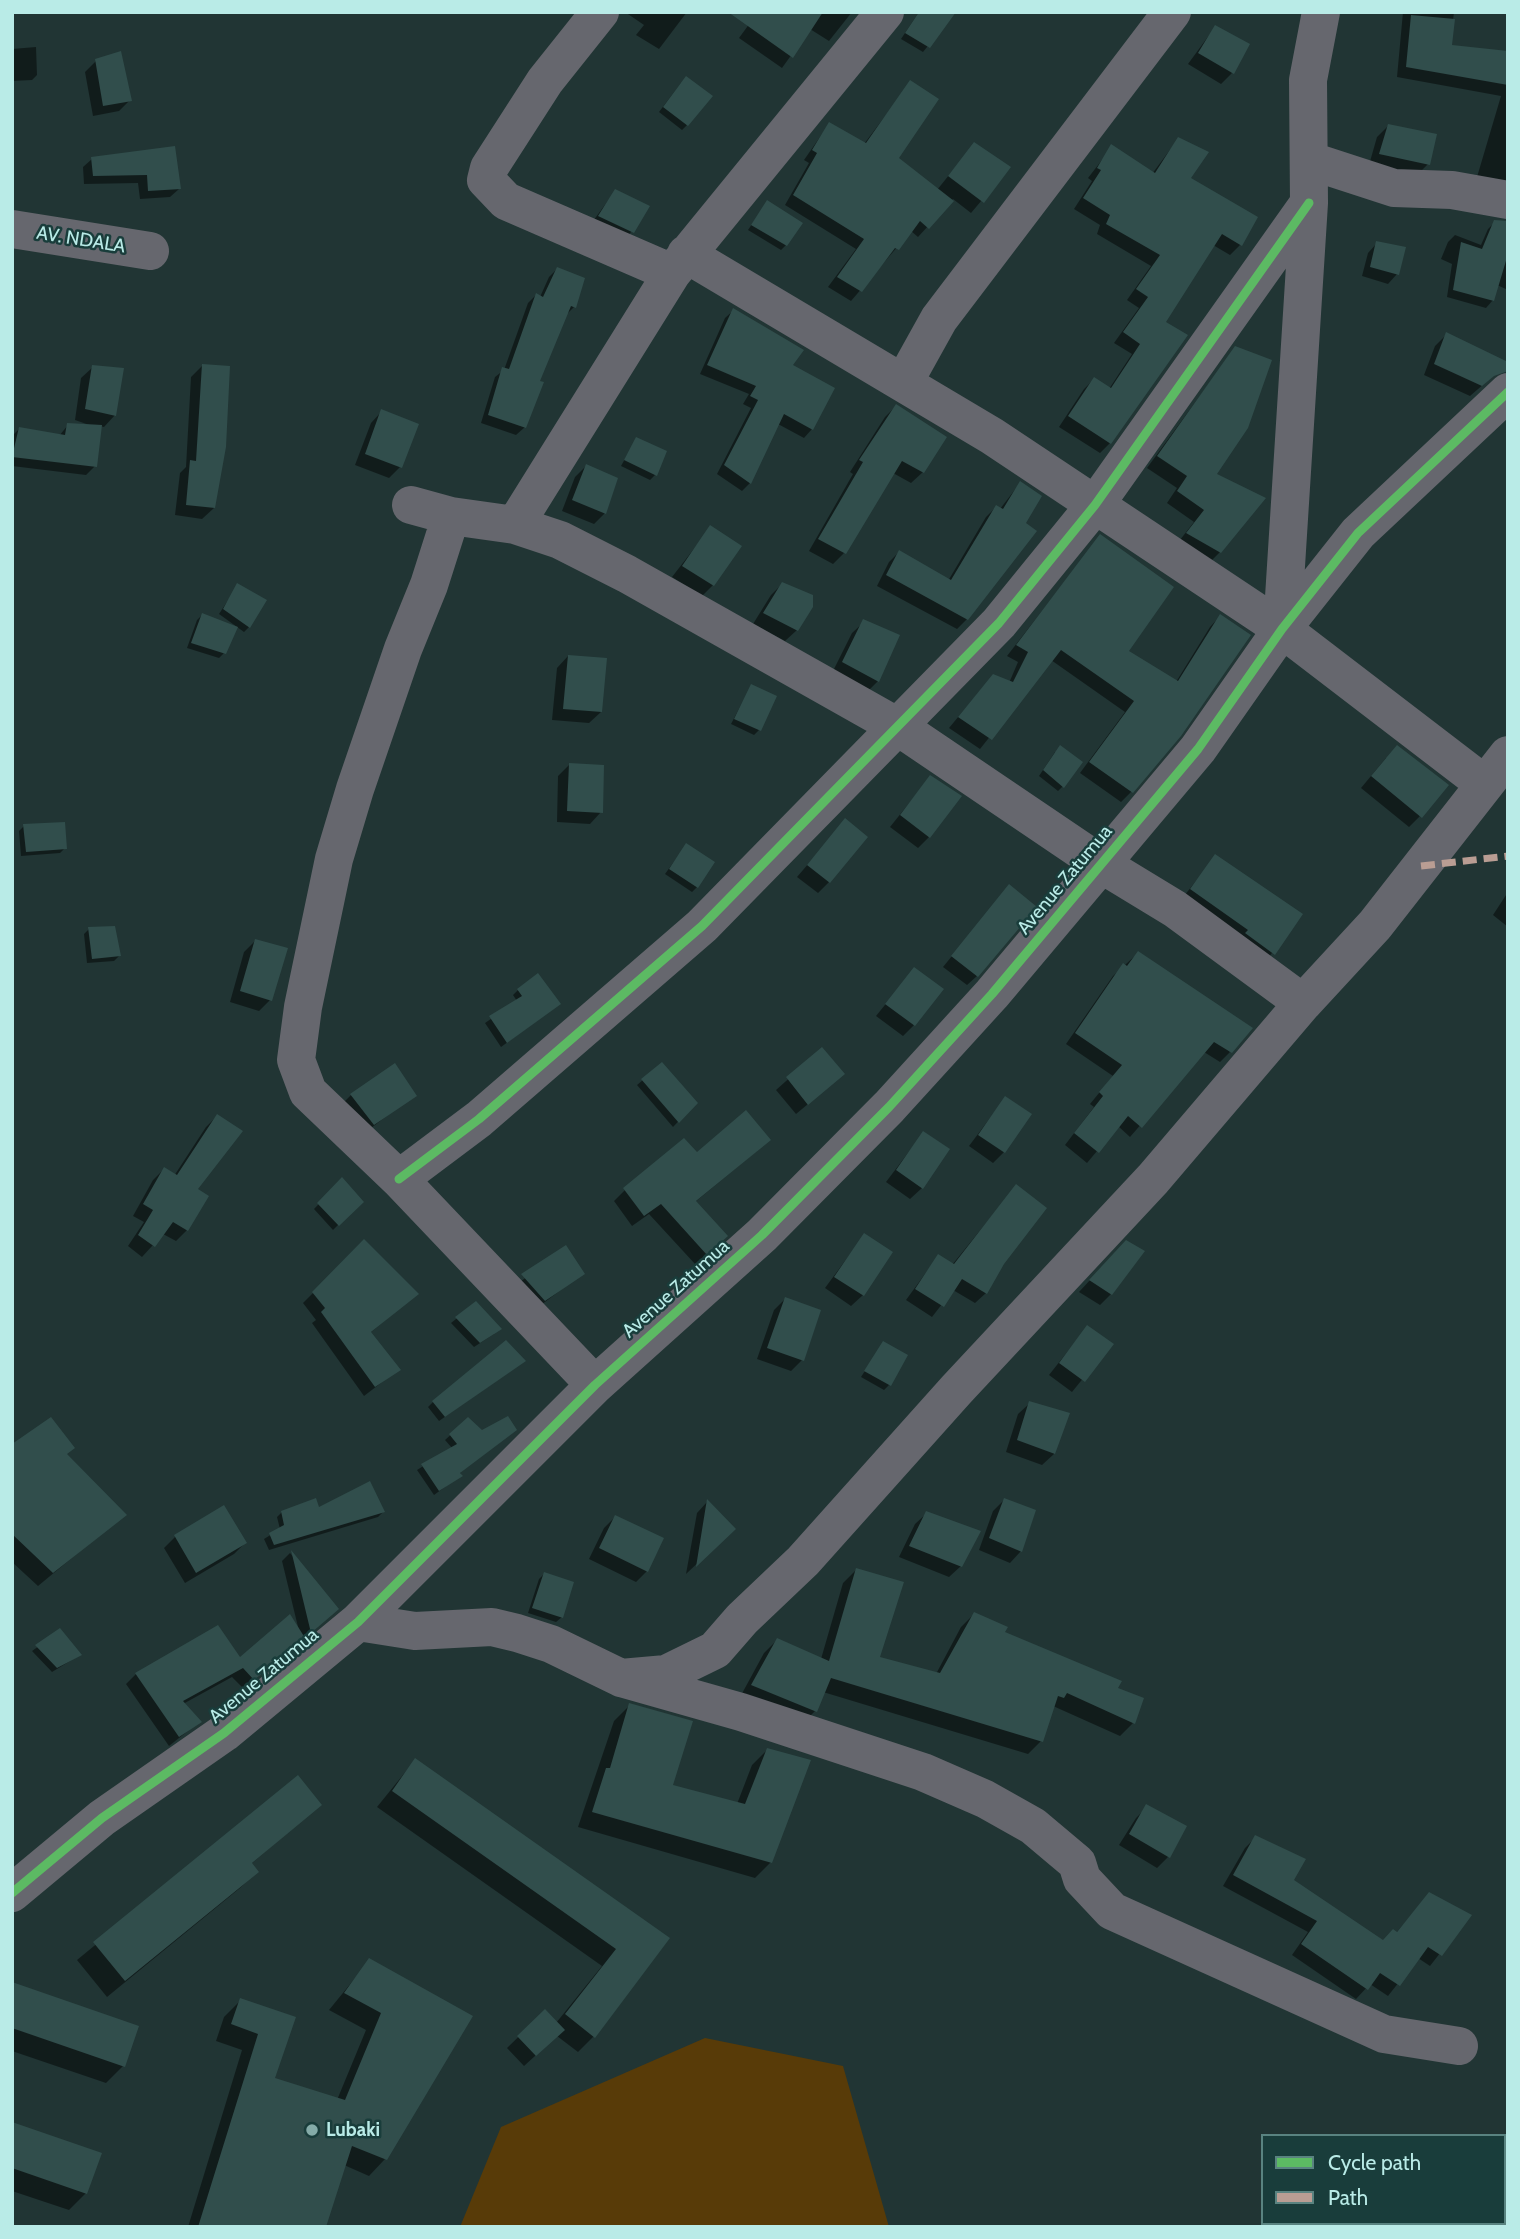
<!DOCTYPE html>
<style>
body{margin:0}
#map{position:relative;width:1520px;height:2239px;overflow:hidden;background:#213534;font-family:Cabin,sans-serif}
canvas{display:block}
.frame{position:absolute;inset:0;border:14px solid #b9ebe7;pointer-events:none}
.legend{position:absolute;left:1261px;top:2134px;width:245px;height:91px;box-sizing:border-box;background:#193d3b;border:2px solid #598380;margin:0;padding:9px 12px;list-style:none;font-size:21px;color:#b9ebe7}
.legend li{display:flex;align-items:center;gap:14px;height:35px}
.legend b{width:35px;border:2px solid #598380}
</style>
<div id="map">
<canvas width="1520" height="2239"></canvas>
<div class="frame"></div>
<ul class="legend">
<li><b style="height:9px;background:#5cba63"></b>Cycle path</li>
<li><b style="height:9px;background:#b99d93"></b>Path</li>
</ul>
</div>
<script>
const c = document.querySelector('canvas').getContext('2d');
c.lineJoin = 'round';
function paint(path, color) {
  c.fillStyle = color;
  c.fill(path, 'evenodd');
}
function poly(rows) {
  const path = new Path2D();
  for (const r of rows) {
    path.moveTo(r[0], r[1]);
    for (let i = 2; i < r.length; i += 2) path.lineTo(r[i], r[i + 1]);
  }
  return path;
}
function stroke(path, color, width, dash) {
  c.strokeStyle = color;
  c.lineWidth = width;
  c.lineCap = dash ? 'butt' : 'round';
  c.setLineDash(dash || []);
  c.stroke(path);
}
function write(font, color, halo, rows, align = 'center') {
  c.font = font + ' Cabin,sans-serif';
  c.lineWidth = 5;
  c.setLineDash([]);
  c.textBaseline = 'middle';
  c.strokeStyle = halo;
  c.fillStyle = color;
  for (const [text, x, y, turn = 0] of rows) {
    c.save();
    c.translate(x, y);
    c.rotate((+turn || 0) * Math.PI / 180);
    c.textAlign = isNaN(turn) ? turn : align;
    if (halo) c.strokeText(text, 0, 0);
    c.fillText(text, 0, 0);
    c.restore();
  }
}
const green = poly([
 [705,2038,843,2066,889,2227,460,2227,501,2127]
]);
const shadow = poly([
 [625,12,687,12,659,49,636,35,644,25],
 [758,12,852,12,829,41,810,29,782,68,739,38],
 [919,12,948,21,923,52,901,39],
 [1403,12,1454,12,1450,46,1508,53,1508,191,1477,177,1501,96,1397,77],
 [1215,27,1232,73,1221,84,1188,64],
 [36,47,37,75,32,80,12,81,12,49],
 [96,61,130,100,119,111,93,116,85,72],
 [681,83,687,125,682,130,659,112],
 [910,83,896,158,937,190,974,144,1009,168,971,213,953,199,918,237,911,231,851,301,828,287,856,249,785,205,809,163,804,160,829,124,864,144],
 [1388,126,1428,164,1417,175,1369,165,1377,137],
 [1178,139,1189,179,1255,218,1240,245,1230,255,1213,245,1164,323,1110,443,1100,453,1059,427,1084,389,1094,379,1109,389,1132,354,1114,343,1139,308,1127,300,1151,266,1097,234,1100,225,1074,209,1092,181,1088,178,1112,147,1152,174],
 [174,148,179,189,170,197,140,199,138,183,84,184,83,167,92,159],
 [615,191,632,231,621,243,588,228],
 [767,202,786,245,781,250,748,230],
 [1495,222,1508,222,1508,290,1497,285,1493,300,1486,308,1447,297,1452,264,1441,259,1448,242,1455,235,1481,245,1488,229],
 [1377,243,1397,274,1388,284,1362,276,1368,253],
 [557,269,574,307,566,315,537,382,525,427,516,435,481,423,495,377,504,370,528,303,536,295,540,297,549,277],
 [734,310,791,366,812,429,804,438,778,424,750,483,742,491,717,474,751,408,743,404,749,394,700,374,725,318],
 [1446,335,1500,370,1470,396,1424,375,1435,346],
 [1235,348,1214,475,1220,552,1209,563,1176,545,1194,522,1167,503,1177,488,1147,468],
 [202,366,214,508,202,519,175,515,180,473,186,467,191,377],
 [93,367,115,415,104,427,100,426,95,466,86,475,12,466,12,436,19,429,59,436,68,425,95,427,75,420,81,378],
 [896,406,923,472,911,483,893,473,844,553,833,564,809,551,853,474,850,472,885,417],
 [382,411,400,467,389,478,355,465,371,423],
 [636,439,655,475,650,480,621,466],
 [586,466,605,513,594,524,562,511,575,477],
 [1020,483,967,619,957,629,877,586,889,562,899,552,948,581,986,517,996,507,1000,509],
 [710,528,713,585,702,596,672,577],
 [1100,536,1127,652,1176,682,1210,627,1220,616,1131,792,1121,802,1080,773,1125,712,1051,660,980,749,949,728,983,687,1009,683,1018,662,1007,656],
 [782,584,797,630,785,641,753,624,771,595],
 [238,585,249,627,244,632,219,614],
 [202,615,224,653,219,658,187,648,197,620],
 [864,622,878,681,867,692,832,673,852,633],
 [568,656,601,712,589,723,552,720,557,668],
 [751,686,759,730,754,735,731,724],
 [1055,752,1063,786,1058,791,1039,776],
 [1386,758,1420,816,1409,827,1361,788],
 [569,765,601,812,590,824,557,822,558,776],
 [930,777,929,837,918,848,890,827],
 [845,821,829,882,818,893,797,877],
 [24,826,65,848,60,853,21,856,19,831],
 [686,845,697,887,692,892,665,874],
 [1215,857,1301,914,1263,965,1180,901],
 [1009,886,977,976,967,985,943,967],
 [1508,892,1508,927,1493,915],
 [89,929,119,956,114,961,87,963,84,934],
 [255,941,270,1000,259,1011,230,1002,244,952],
 [1138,953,1230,1052,1220,1062,1204,1052,1130,1137,1118,1126,1087,1163,1065,1145,1094,1107,1090,1104,1113,1076,1066,1044,1113,976],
 [914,969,914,1025,903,1036,876,1016],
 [518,990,553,1009,501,1047,485,1023,517,1001,513,995],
 [822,1049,831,1085,796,1114,776,1090],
 [662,1064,696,1103,673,1127,637,1085],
 [351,1095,414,1095,362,1135,340,1106],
 [1005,1098,1004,1152,993,1163,969,1146],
 [217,1116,187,1230,176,1241,163,1234,142,1257,128,1246,144,1222,133,1216,153,1180,164,1169,174,1176,206,1127],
 [923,1133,922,1188,910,1199,886,1182],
 [757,1151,695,1202,714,1247,695,1264,649,1214,632,1226,614,1201,625,1190,697,1154],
 [342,1180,361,1202,333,1230,314,1209],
 [1016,1186,1003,1263,986,1293,975,1303,953,1290,932,1317,906,1300,938,1256,952,1265],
 [864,1235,863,1295,851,1306,825,1288],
 [364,1242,417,1294,370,1333,398,1370,364,1396,312,1323,316,1320,303,1303],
 [565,1248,582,1274,533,1311,512,1288],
 [1115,1253,1111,1294,1100,1305,1079,1292],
 [785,1299,802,1360,791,1371,757,1359,774,1310],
 [476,1303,494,1334,474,1347,451,1323],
 [1087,1327,1111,1344,1072,1392,1049,1375],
 [883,1343,889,1385,884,1390,861,1377],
 [519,1365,439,1421,428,1407,433,1402],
 [1030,1403,1068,1414,1054,1454,1042,1465,1006,1452,1018,1414],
 [468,1419,460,1476,434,1495,417,1470,452,1448,445,1440],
 [12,1446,66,1455,124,1515,38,1586,12,1562],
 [1004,1500,1034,1511,1021,1551,1010,1563,979,1550,993,1511],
 [707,1502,722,1540,686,1574,697,1513],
 [223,1508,245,1543,234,1554,185,1583,164,1548,175,1537],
 [318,1509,383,1512,378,1517,269,1550,264,1539,280,1529,277,1517,282,1512],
 [927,1513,961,1566,949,1577,899,1557,915,1524],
 [615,1517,647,1571,636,1582,589,1559,604,1528],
 [290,1553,337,1609,243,1688,232,1677,183,1704,199,1722,169,1746,126,1684,136,1674,239,1659,299,1631,282,1561],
 [856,1570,878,1658,936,1674,961,1627,974,1614,1003,1633,1116,1688,1133,1723,1120,1736,1053,1706,1041,1741,1028,1754,823,1692,815,1711,802,1724,739,1699,764,1653,777,1640,821,1659,843,1583],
 [544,1574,562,1617,556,1622,528,1613,539,1579],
 [60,1631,80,1655,52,1672,32,1651],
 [630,1705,671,1787,737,1804,752,1765,767,1750,771,1862,755,1878,578,1827,614,1721],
 [415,1760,668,1938,594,2036,578,2052,557,2036,524,2066,507,2048,545,2011,556,2023,602,1966,377,1807],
 [298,1778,320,1805,251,1864,257,1872,240,1888,107,1997,77,1960],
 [1147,1807,1168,1857,1157,1868,1119,1845,1136,1818],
 [1256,1837,1292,1881,1383,1942,1396,1933,1429,1894,1469,1916,1430,1966,1418,1958,1388,1996,1370,1984,1356,1999,1292,1955,1308,1932,1223,1886,1245,1848],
 [369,1961,470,2016,385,2159,369,2176,344,2165,324,2227,188,2227,242,2050,216,2041,224,2017,241,2000,294,2018,273,2079,337,2100,366,2030,329,2010],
 [12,1984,123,2066,106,2083,12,2051],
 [12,2124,86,2193,69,2210,12,2191]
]);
const building = poly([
 [728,12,823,12,793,58],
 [919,12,956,12,930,48,905,33],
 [1411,15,1455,19,1452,45,1508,51,1508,85,1406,67],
 [1215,25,1250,44,1234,74,1198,53],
 [121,51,132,101,103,106,95,59],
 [686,76,713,96,688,126,663,107],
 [910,80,939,99,899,158,954,201,929,229,920,221,899,250,895,248,862,292,837,277,864,239,793,195,817,153,812,150,829,122,866,143],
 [1388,124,1437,134,1430,165,1379,154],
 [1178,137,1209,152,1191,178,1258,217,1242,246,1222,234,1166,322,1188,335,1111,444,1068,416,1094,377,1111,388,1140,344,1123,332,1148,297,1136,289,1160,255,1106,224,1110,215,1083,198,1101,170,1097,168,1111,144,1155,173],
 [974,142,1011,167,984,203,948,176],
 [175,146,181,189,148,191,147,175,93,176,91,157],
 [615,189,650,206,634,233,598,216],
 [767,200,803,223,787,246,751,225],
 [1494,220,1508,221,1508,254,1494,301,1453,290,1461,242,1482,249],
 [1376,241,1406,247,1399,275,1370,267],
 [557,267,585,278,576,308,571,306,540,381,544,382,526,428,488,415,502,367,509,369,536,293,543,297],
 [733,308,804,350,793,365,835,388,813,430,784,414,751,484,724,465,758,400,750,396,756,386,707,365],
 [1446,332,1508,362,1508,371,1494,376,1482,386,1434,364],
 [1235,346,1272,360,1248,428,1217,474,1266,498,1221,553,1186,533,1204,510,1177,491,1187,476,1157,456],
 [202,364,230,366,226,447,215,508,186,505,190,460,196,461],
 [92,365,124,368,116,416,85,409],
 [896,404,947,437,924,473,902,461,846,554,818,539,863,462,859,460],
 [381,409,419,424,402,468,365,454],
 [67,423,102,425,97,467,12,457,19,427,65,435],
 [636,437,667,451,657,476,624,460],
 [586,464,618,478,606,514,572,500],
 [1020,481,1042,496,1026,523,1037,531,968,620,886,575,899,550,951,580,996,505,1003,509],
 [710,525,742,546,714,586,682,566],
 [1100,534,1174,587,1129,651,1178,681,1220,614,1251,635,1181,736,1133,793,1089,762,1134,701,1061,650,992,740,958,717,993,674,1013,682,1028,652,1016,645],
 [782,582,813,595,813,607,798,631,763,613],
 [237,583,267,600,250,628,223,609],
 [202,613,238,627,226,654,191,643],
 [863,619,900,635,879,682,842,662],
 [568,655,607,658,602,712,563,709],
 [751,684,777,696,761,731,734,719],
 [1060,745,1083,762,1064,788,1043,770],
 [1397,745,1449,785,1422,818,1371,776],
 [569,763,604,765,603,813,567,811],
 [930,775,962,796,930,838,900,815],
 [845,818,868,837,830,883,807,865],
 [65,822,67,849,26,852,23,824],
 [686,843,715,862,698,888,669,869],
 [1215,854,1303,914,1275,955,1245,933,1248,930,1190,889],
 [1009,884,1037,907,978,977,951,956],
 [115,926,121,956,92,959,88,927],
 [255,939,288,948,272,1001,240,991],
 [1138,951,1253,1028,1232,1053,1214,1042,1142,1128,1128,1116,1099,1153,1074,1133,1103,1096,1099,1092,1122,1065,1075,1033,1123,963,1127,966],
 [914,967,944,989,915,1026,885,1004],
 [538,973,561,1004,507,1043,489,1016,522,996,517,989],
 [822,1047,845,1074,808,1105,786,1077],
 [662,1062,698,1103,679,1123,641,1079],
 [395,1063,417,1096,374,1125,350,1094],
 [1005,1096,1032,1114,1005,1153,978,1135],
 [746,1110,771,1140,696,1201,728,1236,707,1255,661,1204,644,1216,623,1188,684,1138,697,1152],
 [217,1114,243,1131,198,1189,209,1196,188,1231,173,1222,155,1247,138,1235,153,1210,143,1204,164,1167,177,1175],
 [923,1131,950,1149,923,1189,896,1170],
 [342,1177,364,1202,339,1226,317,1203],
 [1016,1184,1047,1208,1004,1264,987,1294,962,1279,944,1307,915,1289,938,1254,954,1264],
 [864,1233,893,1252,864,1296,834,1277],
 [364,1239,419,1294,371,1332,401,1370,375,1387,321,1312,325,1308,312,1292],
 [1126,1240,1145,1251,1112,1295,1089,1280],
 [566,1245,585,1274,545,1301,521,1274],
 [785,1297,821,1310,804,1361,767,1348],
 [476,1301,502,1329,480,1343,455,1317],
 [1087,1325,1114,1344,1085,1382,1059,1363],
 [506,1340,526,1361,445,1417,432,1401],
 [883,1341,908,1355,891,1386,864,1371],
 [1029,1401,1070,1413,1055,1454,1017,1440],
 [508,1416,517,1430,460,1473,463,1476,439,1491,421,1464,457,1444,449,1434,468,1417,482,1430],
 [51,1417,75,1448,67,1454,127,1515,53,1573,12,1534,12,1444],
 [370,1481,385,1512,274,1545,269,1533,284,1525,281,1511,316,1498,319,1507],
 [1004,1498,1036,1510,1022,1552,989,1538],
 [707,1499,736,1529,696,1567],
 [224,1505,247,1543,196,1573,174,1535],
 [926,1511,981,1531,962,1567,909,1546],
 [615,1515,664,1538,648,1572,599,1548],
 [291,1550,339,1609,311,1633],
 [856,1568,904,1582,880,1657,940,1673,974,1612,1008,1627,1005,1632,1122,1681,1118,1688,1144,1698,1135,1724,1067,1693,1064,1698,1058,1696,1043,1742,831,1678,817,1712,751,1685,777,1638,829,1661],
 [544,1572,574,1582,563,1618,532,1608],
 [290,1614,305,1638,254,1680,243,1668,183,1701,202,1722,179,1737,135,1673,218,1625,240,1657],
 [60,1628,82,1655,57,1668,35,1645],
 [629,1703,693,1721,673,1785,745,1804,767,1748,811,1760,772,1863,592,1812,606,1768,610,1768],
 [415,1758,670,1938,595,2038,565,2014,616,1949,392,1791],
 [298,1775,322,1805,252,1863,259,1872,125,1981,93,1942],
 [1146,1804,1187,1826,1170,1858,1129,1834],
 [1255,1835,1306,1859,1294,1880,1383,1940,1393,1929,1397,1932,1429,1892,1472,1915,1442,1956,1428,1947,1400,1986,1380,1973,1368,1990,1301,1944,1317,1921,1233,1875],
 [369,1958,473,2016,387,2160,352,2146,326,2227,198,2227,258,2034,231,2024,240,1998,296,2017,275,2078,345,2100,381,2013,344,1993],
 [12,1982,139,2026,125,2067,12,2028],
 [545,2009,565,2030,536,2056,517,2036],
 [12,2122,102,2153,87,2194,12,2168]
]);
const minor = poly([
 [600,12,545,81,489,168,486,180,506,201,672,273],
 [1311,161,1394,188,1452,190,1508,200],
 [12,229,150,251],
 [686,254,992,436,1282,629,1483,783],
 [904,382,939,319,1172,12],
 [411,505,451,516,515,525,560,540,627,574,900,728,1101,864,1175,909,1303,1003],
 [451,516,429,585,403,649,355,789,334,859,303,1007,296,1060,308,1092,399,1179,595,1385],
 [515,525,672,273,885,12],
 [1282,629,1309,203,1308,80,1321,12],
 [399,1179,479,1119,702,926,999,623,1095,505,1309,203],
 [358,1622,415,1631,492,1627,517,1633,551,1644,621,1678,741,1712,923,1772,985,1799,1033,1826,1077,1863,1082,1879,1112,1911,1384,2034,1459,2046],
 [621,1678,666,1674,715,1650,742,1619,803,1561,957,1389,1153,1179,1303,1003,1375,925,1508,755],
 [12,1893,102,1818,224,1733,358,1622,595,1385,762,1235,889,1107,992,994,1198,749,1282,629,1358,533,1508,392]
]);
const quiet = poly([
 [1421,866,1508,856]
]);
const cycleway = poly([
 [399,1179,479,1119,702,926,999,623,1095,505,1309,203],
 [12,1893,102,1818,224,1733,358,1622,595,1385,762,1235,889,1107,992,994,1198,749,1282,629,1358,533,1508,392]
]);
const markers = [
 [312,2130,7,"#84aba8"]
];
const streetNames = [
 ["AV. NDALA",81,240,9],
 ["Avenue Zatumua",1065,880,-50],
 ["Avenue Zatumua",676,1289,-42],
 ["Avenue Zatumua",264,1676,-40]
];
const poiNames = [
 ["Lubaki",326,2130]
];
paint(green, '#583b08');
paint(shadow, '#0007');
paint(building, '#314e4c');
stroke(minor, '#66676e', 38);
stroke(quiet, '#b99d93', 7, [14, 7]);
stroke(cycleway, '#5cba63', 9);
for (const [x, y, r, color] of markers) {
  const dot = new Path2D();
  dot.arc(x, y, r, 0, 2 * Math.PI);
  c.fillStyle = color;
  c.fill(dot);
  stroke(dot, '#193d3b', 2.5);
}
write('19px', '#b9ebe7', '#193d3b', streetNames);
write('bold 19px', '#b9ebe7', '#193d3b', poiNames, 'left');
</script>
